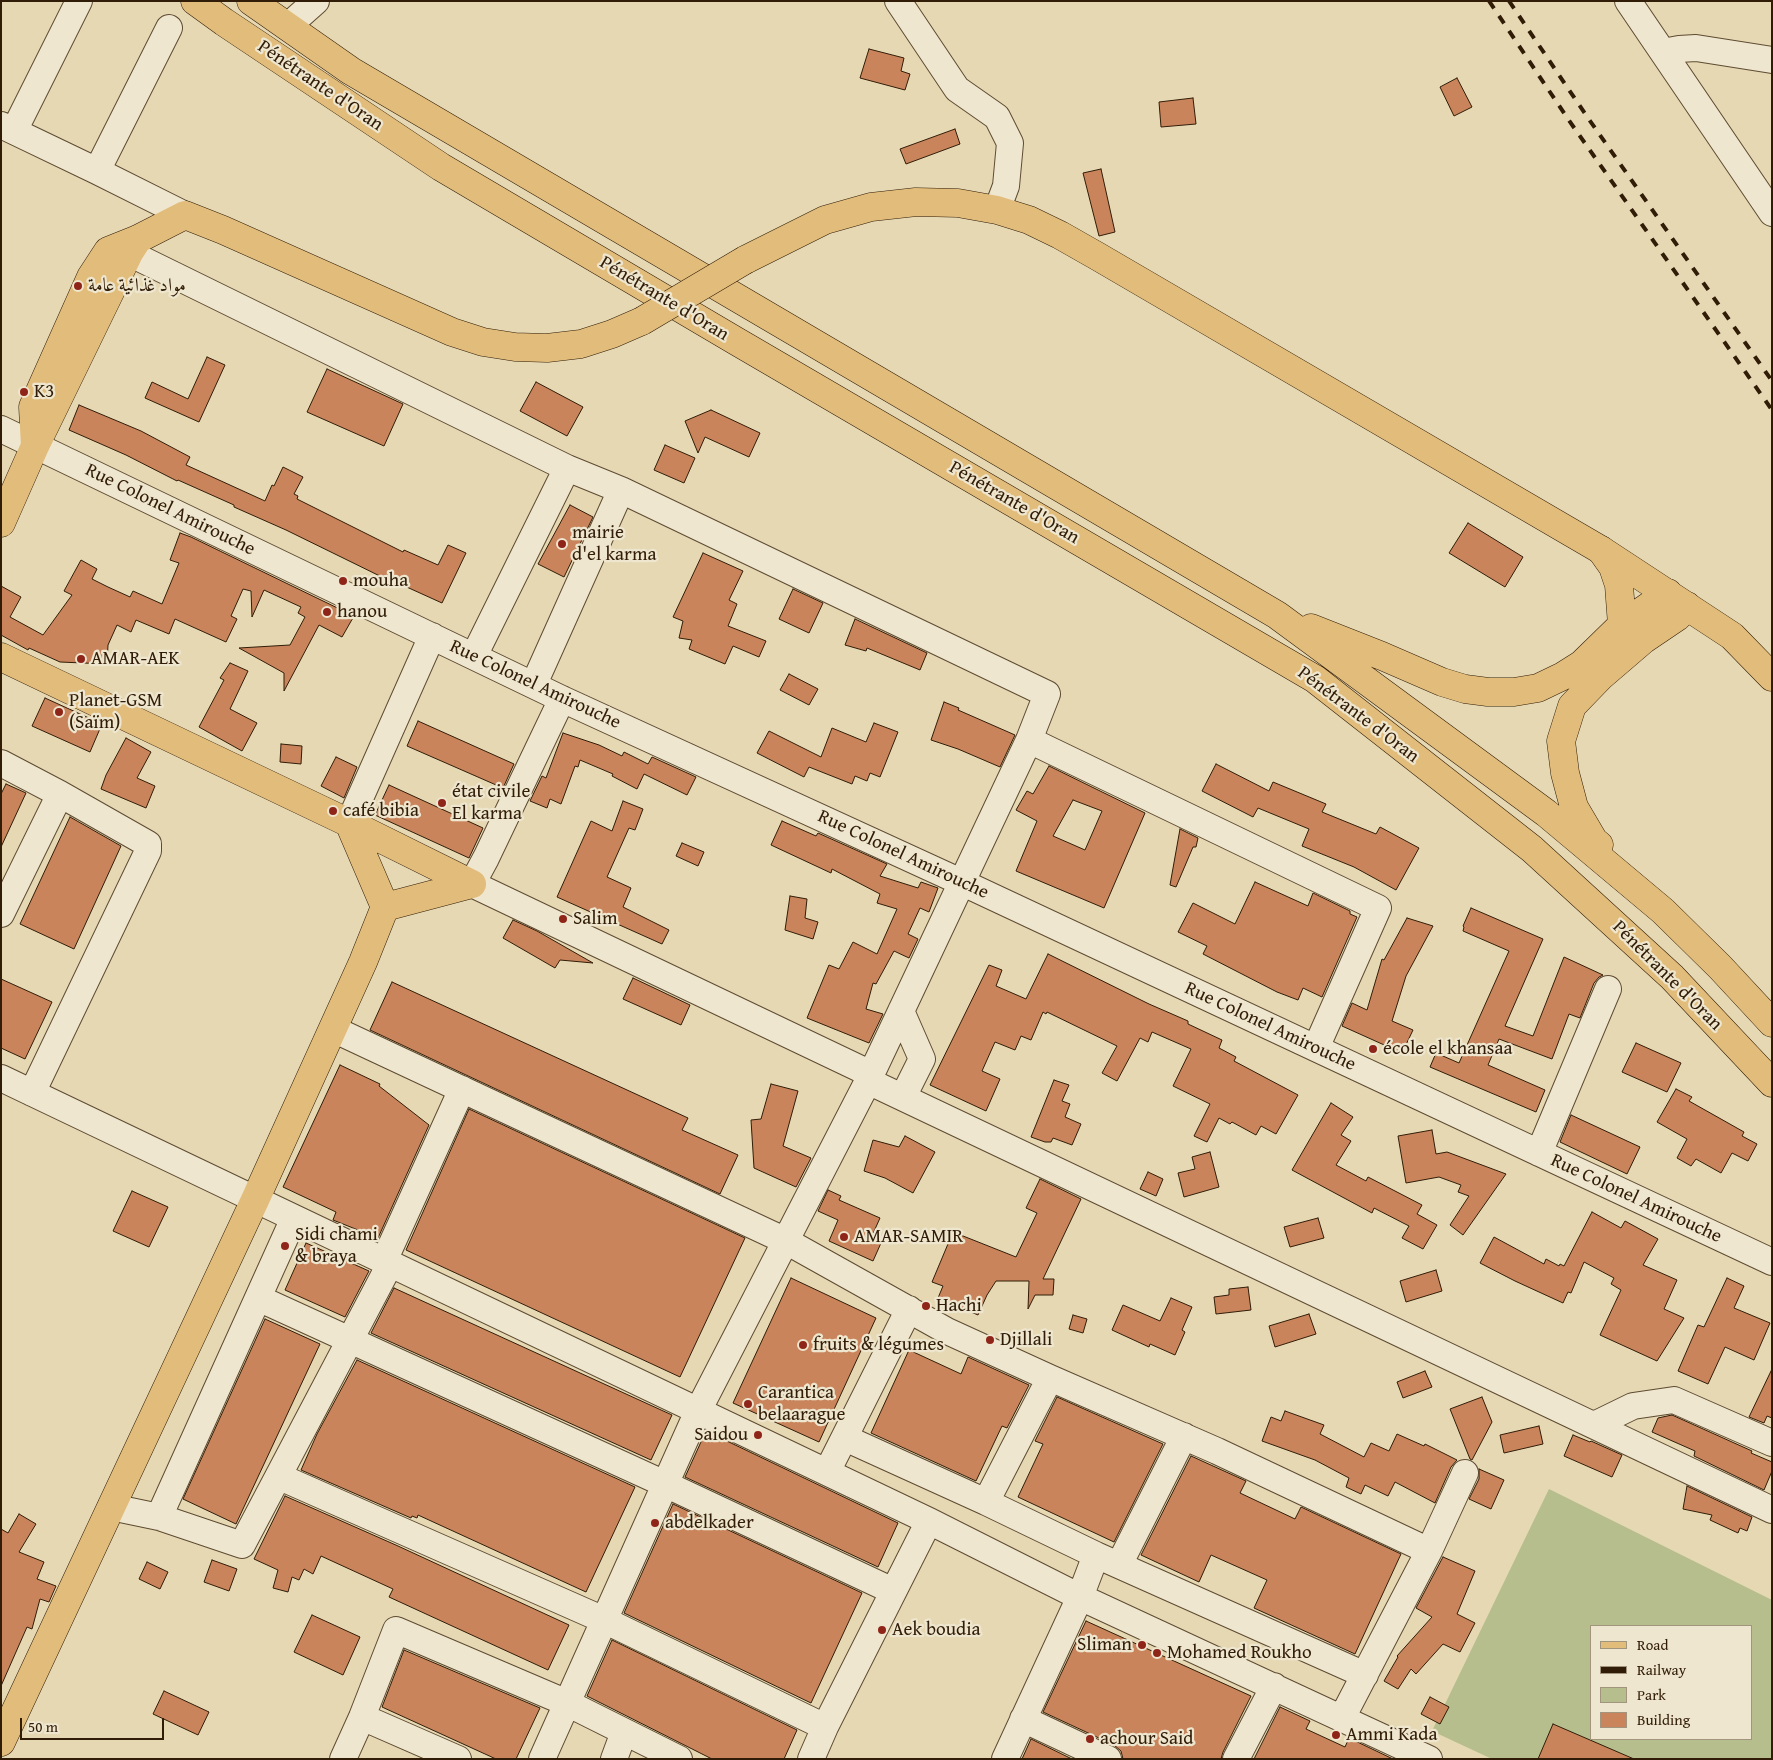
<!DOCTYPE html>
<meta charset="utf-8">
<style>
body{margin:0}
#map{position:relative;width:1773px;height:1760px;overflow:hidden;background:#e5d8b3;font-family:"Gentium Book Plus",serif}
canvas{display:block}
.frame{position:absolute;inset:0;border:2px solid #311c07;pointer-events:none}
.legend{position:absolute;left:1590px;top:1625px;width:162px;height:115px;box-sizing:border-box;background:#eee6ce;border:1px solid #a2957e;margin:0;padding:6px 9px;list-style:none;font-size:15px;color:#311c07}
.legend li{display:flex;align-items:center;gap:10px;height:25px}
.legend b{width:25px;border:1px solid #a2957e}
.scale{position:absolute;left:20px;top:1718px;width:144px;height:22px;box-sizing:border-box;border:2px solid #311c07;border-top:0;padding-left:6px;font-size:15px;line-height:18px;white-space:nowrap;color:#311c07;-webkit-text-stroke:4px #eee6ce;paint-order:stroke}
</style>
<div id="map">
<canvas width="1773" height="1760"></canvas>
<div class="frame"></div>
<ul class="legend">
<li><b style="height:6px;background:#e2bc7a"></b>Road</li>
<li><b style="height:6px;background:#311c07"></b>Railway</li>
<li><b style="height:14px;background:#b5be8c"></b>Park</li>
<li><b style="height:14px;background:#c9845c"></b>Building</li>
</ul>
<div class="scale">50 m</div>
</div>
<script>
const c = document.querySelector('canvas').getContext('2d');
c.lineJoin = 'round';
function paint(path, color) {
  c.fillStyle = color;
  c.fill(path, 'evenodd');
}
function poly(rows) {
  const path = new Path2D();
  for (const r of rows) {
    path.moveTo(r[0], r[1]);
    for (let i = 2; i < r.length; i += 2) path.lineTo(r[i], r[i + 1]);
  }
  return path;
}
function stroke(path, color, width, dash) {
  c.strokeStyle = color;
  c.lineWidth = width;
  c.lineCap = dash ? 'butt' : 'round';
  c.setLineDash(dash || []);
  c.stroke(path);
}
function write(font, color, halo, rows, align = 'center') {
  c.font = font + ' "Gentium Book Plus",Amiri,serif';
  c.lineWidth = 4.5;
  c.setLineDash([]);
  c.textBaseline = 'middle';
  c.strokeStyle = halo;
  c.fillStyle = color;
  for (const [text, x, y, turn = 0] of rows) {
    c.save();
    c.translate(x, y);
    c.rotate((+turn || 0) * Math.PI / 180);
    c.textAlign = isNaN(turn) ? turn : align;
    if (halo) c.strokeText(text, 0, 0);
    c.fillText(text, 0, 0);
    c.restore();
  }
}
const green = poly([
 [1549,1489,1772,1600,1772,1759,1492,1759,1432,1731],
 [1592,1626,1752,1626,1752,1739,1592,1739]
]);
const building = poly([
 [869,49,904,58,901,71,910,74,905,90,860,78,869,49],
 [1457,78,1472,107,1454,116,1440,87,1457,78],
 [1193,98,1196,124,1161,127,1159,102,1193,98],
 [955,129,960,144,906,164,900,149,955,129],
 [1101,169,1115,232,1099,236,1083,173,1101,169],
 [207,357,225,365,199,422,145,398,152,382,188,399,207,357],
 [327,369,403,404,384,446,307,412,327,369],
 [536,382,583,407,567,436,520,411,536,382],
 [79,405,141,431,190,457,186,465,265,501,272,485,274,486,283,467,303,477,294,494,298,496,297,499,403,552,404,550,438,565,448,545,466,553,442,603,389,579,388,580,286,530,234,507,234,505,178,480,177,481,126,455,69,430,79,405],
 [711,410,760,433,749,457,705,437,698,453,685,421,711,410],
 [665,445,695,458,684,483,654,470,665,445],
 [570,505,593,517,564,577,538,564,570,505],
 [1468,523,1523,557,1505,587,1449,553,1468,523],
 [180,533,191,537,354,616,342,637,319,625,284,691,284,673,239,648,290,645,305,617,298,613,301,607,264,590,252,617,251,591,243,589,231,616,237,619,226,642,175,619,169,634,136,620,131,632,117,625,108,645,107,664,60,662,29,648,28,650,1,635,1,586,21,597,10,617,43,635,72,595,64,591,81,560,97,569,92,579,108,587,130,597,133,591,162,604,179,563,170,560,180,533],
 [703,553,743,571,729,600,737,604,728,626,766,641,759,657,733,646,725,664,689,649,692,640,679,638,683,621,673,617,703,553],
 [793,589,823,603,809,633,779,619,793,589],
 [855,619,927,653,920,670,867,648,866,651,845,645,855,619],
 [230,663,248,671,230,709,257,723,242,751,199,727,224,680,220,678,230,663],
 [789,674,818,689,809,705,780,690,789,674],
 [45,698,102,724,90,752,32,726,45,698],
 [944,702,959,708,958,710,1015,735,1000,767,958,749,931,740,944,702],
 [418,721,514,764,503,788,407,746,418,721],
 [874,723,898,732,880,777,870,773,867,781,855,776,852,784,809,767,804,777,757,753,769,731,821,757,832,728,866,742,874,723],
 [563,733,599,745,622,756,624,752,648,764,652,757,696,777,687,795,644,774,637,789,612,776,613,774,580,760,578,767,575,766,561,804,550,799,547,808,530,801,542,776,546,778,563,733],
 [126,738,151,752,137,778,155,786,146,808,101,789,106,775,126,738],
 [281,744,302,746,301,764,280,762,281,744],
 [336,757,357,767,344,798,321,786,336,757],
 [1216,764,1269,791,1273,782,1326,804,1322,812,1376,834,1380,827,1419,848,1396,890,1354,867,1302,846,1309,829,1258,808,1253,817,1202,791,1216,764],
 [1049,766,1145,813,1104,908,1016,871,1037,821,1016,810,1027,791,1033,794,1049,766],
 [1073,800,1102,811,1085,850,1053,836,1073,800],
 [6,784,26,793,1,847,1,794,6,784],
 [389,785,483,828,469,858,375,815,389,785],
 [623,801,643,809,635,830,629,828,607,877,631,888,623,907,669,930,662,944,557,897,591,821,612,831,623,801],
 [70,817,121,846,74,949,20,924,70,817],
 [782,821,816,836,818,833,887,864,880,876,918,888,921,882,938,888,929,912,920,908,908,934,918,939,909,958,894,951,876,984,873,983,866,1009,883,1014,869,1043,807,1018,829,965,839,969,853,942,877,954,897,909,877,903,880,894,832,869,831,873,771,845,782,821],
 [1180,829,1198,838,1196,847,1193,847,1176,887,1170,885,1180,829],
 [682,843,704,852,698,866,676,856,682,843],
 [1255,882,1308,906,1313,893,1350,911,1350,914,1357,917,1322,997,1303,988,1298,1000,1277,992,1203,954,1207,946,1178,932,1193,903,1235,924,1255,882],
 [790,896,807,899,805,918,818,922,813,939,785,930,790,896],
 [1471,908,1543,939,1505,1026,1533,1036,1564,957,1603,975,1599,977,1594,983,1580,1018,1569,1014,1552,1059,1499,1039,1488,1065,1545,1090,1536,1112,1430,1067,1436,1053,1459,1063,1509,951,1463,931,1464,927,1463,926,1471,908],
 [1407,918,1433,926,1406,976,1392,1021,1413,1030,1402,1053,1342,1026,1352,1003,1367,1010,1382,959,1384,960,1407,918],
 [513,920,537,931,593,963,560,960,555,968,503,938,513,920],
 [1048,954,1149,1004,1188,1021,1188,1024,1222,1040,1219,1048,1236,1057,1234,1061,1298,1095,1276,1134,1261,1126,1256,1135,1232,1122,1230,1124,1219,1118,1207,1142,1194,1136,1210,1104,1173,1086,1191,1049,1152,1032,1148,1042,1140,1038,1117,1081,1102,1073,1117,1046,1047,1012,1046,1014,1043,1012,1031,1040,1021,1036,1015,1050,995,1042,982,1071,1000,1079,986,1111,930,1085,989,965,1002,970,996,986,1026,999,1048,954],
 [633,978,690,1005,681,1025,623,999,633,978],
 [1,979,52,1002,25,1059,1,1048,1,979],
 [392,982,688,1118,682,1130,738,1155,720,1194,370,1030,392,982],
 [1636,1043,1681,1063,1667,1092,1622,1072,1636,1043],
 [340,1065,380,1084,379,1086,429,1125,378,1238,333,1220,336,1212,283,1187,340,1065],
 [1054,1080,1069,1085,1062,1101,1070,1104,1065,1117,1081,1124,1072,1145,1053,1138,1051,1142,1045,1142,1031,1137,1054,1080],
 [771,1084,798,1091,783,1146,811,1158,796,1187,754,1168,751,1120,761,1119,771,1084],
 [1676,1089,1692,1097,1689,1101,1744,1132,1742,1136,1757,1144,1748,1161,1732,1153,1721,1173,1696,1159,1691,1166,1677,1158,1687,1139,1657,1122,1676,1089],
 [1331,1103,1353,1117,1341,1135,1351,1141,1336,1165,1366,1181,1368,1177,1422,1205,1417,1214,1437,1225,1423,1249,1402,1238,1409,1226,1374,1208,1372,1213,1292,1170,1331,1103],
 [469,1109,745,1238,680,1377,406,1250,469,1109],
 [1571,1115,1640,1147,1627,1174,1560,1142,1571,1115],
 [1432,1130,1436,1154,1447,1152,1506,1174,1463,1235,1450,1225,1469,1196,1458,1192,1461,1185,1439,1177,1406,1183,1398,1136,1432,1130],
 [905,1136,935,1152,913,1193,885,1178,864,1171,873,1140,899,1147,905,1136],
 [1210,1152,1219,1187,1184,1197,1178,1173,1195,1169,1192,1157,1210,1152],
 [1148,1172,1163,1179,1156,1196,1140,1189,1148,1172],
 [1040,1179,1081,1199,1043,1279,1054,1279,1053,1295,1035,1295,1028,1309,1029,1281,996,1281,987,1295,978,1315,938,1298,943,1286,932,1282,953,1232,1016,1257,1037,1213,1026,1208,1040,1179],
 [828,1190,841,1196,839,1200,880,1218,871,1238,881,1243,873,1261,829,1241,838,1220,818,1211,828,1190],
 [132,1191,168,1207,149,1247,113,1231,132,1191],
 [1592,1212,1621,1228,1625,1221,1658,1239,1643,1265,1677,1280,1664,1309,1684,1318,1657,1361,1600,1335,1621,1290,1611,1284,1614,1278,1584,1262,1571,1293,1568,1292,1563,1303,1515,1281,1480,1263,1494,1237,1544,1264,1546,1259,1559,1266,1560,1264,1564,1266,1592,1212],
 [1318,1218,1324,1238,1290,1247,1284,1227,1318,1218],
 [306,1243,369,1271,345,1317,285,1290,306,1243],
 [1436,1270,1442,1291,1406,1302,1400,1281,1436,1270],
 [791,1278,876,1318,819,1442,733,1403,791,1278],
 [1727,1278,1744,1286,1734,1308,1770,1323,1754,1360,1725,1347,1708,1384,1678,1371,1698,1325,1704,1327,1727,1278],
 [1248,1287,1251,1310,1216,1314,1214,1297,1229,1295,1229,1289,1248,1287],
 [394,1288,672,1415,651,1460,371,1333,394,1288],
 [1171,1298,1192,1307,1182,1330,1185,1332,1175,1355,1150,1344,1149,1347,1112,1330,1123,1305,1160,1321,1171,1298],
 [1309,1314,1316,1334,1275,1347,1269,1326,1309,1314],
 [1073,1315,1087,1319,1083,1333,1069,1329,1073,1315],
 [265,1319,320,1344,236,1524,183,1499,265,1319],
 [909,1350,961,1374,968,1357,1029,1385,1007,1428,1002,1426,976,1481,871,1433,909,1350],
 [357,1360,635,1487,586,1592,418,1515,417,1518,412,1516,411,1518,301,1470,317,1434,357,1360],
 [1772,1369,1772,1418,1767,1416,1764,1423,1749,1417,1772,1369],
 [1425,1371,1432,1387,1403,1398,1397,1382,1425,1371],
 [1057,1397,1163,1444,1114,1542,1018,1497,1043,1444,1035,1441,1057,1397],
 [1482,1397,1492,1422,1472,1460,1470,1459,1450,1409,1482,1397],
 [1285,1411,1324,1425,1320,1434,1364,1457,1371,1443,1389,1451,1397,1434,1424,1446,1425,1444,1457,1460,1451,1467,1435,1503,1395,1482,1388,1496,1365,1485,1361,1494,1346,1487,1349,1478,1315,1460,1262,1441,1271,1417,1281,1421,1285,1411],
 [1672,1415,1752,1451,1751,1453,1772,1462,1772,1471,1764,1490,1694,1456,1695,1451,1652,1432,1658,1418,1672,1415],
 [1539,1426,1543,1444,1504,1453,1500,1435,1539,1426],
 [706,1431,898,1523,878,1567,685,1477,706,1431],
 [1573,1435,1590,1442,1591,1441,1622,1455,1612,1477,1564,1456,1573,1435],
 [1191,1456,1246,1481,1240,1493,1295,1519,1301,1507,1401,1554,1355,1654,1254,1608,1267,1580,1211,1555,1199,1582,1141,1555,1191,1456],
 [1479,1469,1504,1480,1491,1509,1469,1499,1479,1479,1479,1469],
 [1687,1486,1752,1517,1747,1531,1740,1528,1738,1533,1710,1520,1712,1515,1683,1509,1687,1486],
 [285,1496,398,1546,569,1625,548,1670,389,1597,393,1589,321,1556,313,1574,304,1569,299,1580,292,1577,288,1592,273,1588,278,1570,254,1559,285,1496],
 [673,1504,862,1593,811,1703,624,1613,673,1504],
 [19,1514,36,1524,19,1552,44,1562,37,1579,56,1586,49,1602,40,1599,32,1629,27,1627,1,1686,1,1529,8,1533,19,1514],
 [1443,1557,1475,1571,1457,1614,1475,1623,1460,1652,1443,1644,1416,1674,1411,1669,1398,1689,1384,1681,1398,1657,1397,1656,1432,1617,1416,1608,1443,1557],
 [212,1560,237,1569,229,1591,204,1582,212,1560],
 [147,1562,168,1572,160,1589,139,1579,147,1562],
 [312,1615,360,1637,343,1675,294,1652,312,1615],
 [1086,1621,1251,1696,1223,1752,1221,1759,1123,1759,1121,1751,1114,1745,1043,1712,1086,1621],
 [612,1640,797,1730,784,1759,712,1759,587,1696,612,1640],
 [404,1650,540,1708,516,1759,496,1759,382,1707,404,1650],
 [164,1691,209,1712,198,1735,153,1714,164,1691],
 [1430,1697,1449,1707,1440,1724,1421,1714,1430,1697],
 [1280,1707,1310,1721,1306,1729,1345,1747,1349,1738,1393,1759,1254,1759,1280,1707],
 [1553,1724,1634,1759,1538,1759,1553,1724],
 [1031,1739,1072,1759,1022,1759,1031,1739]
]);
const minor = poly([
 [898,1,957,89,997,117,1010,143,1006,186,997,210],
 [1628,1,1772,213],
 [288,26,316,1],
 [1663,52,1679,49,1696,48,1772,60],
 [1,125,97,171,185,215],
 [14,131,79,1],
 [97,171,169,28],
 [129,253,567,468,621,490,1047,694,1029,740,868,1081,698,1411,542,1759],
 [1,429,562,699,961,882,1772,1262],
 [474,656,567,468],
 [534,684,621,490],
 [562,699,486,858,472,884,871,1074],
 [1029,740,1378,908,1316,1048],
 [1,763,60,794,1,914],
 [349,823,432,636],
 [901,1011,922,1059,903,1097],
 [333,1029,786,1241,947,1331,1050,1378,1217,1451,1429,1551],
 [1,1078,929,1521,1080,1597,1429,1759],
 [868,1081,1772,1510],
 [32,1093,148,851,148,844,60,794],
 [1539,1153,1608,989],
 [384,1261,462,1089],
 [258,1298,665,1484,893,1591],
 [1594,1425,1633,1406,1674,1400,1772,1443],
 [845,1438,986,1502,1096,1555,1365,1675],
 [827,1472,909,1309],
 [280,1477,604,1620,825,1727],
 [986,1502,1050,1378],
 [111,1507,159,1517,242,1545,390,1264],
 [159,1517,294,1218],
 [1119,1565,1184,1436],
 [362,1717,458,1759],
 [1342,1718,1429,1551,1465,1473],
 [1023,1719,1108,1759],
 [343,1759,362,1717,396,1630,567,1703,679,1759],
 [614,1759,624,1732],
 [811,1759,825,1727,929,1521],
 [1005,1759,1080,1597,1096,1555],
 [1236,1759,1274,1686]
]);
const major = poly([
 [745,260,825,220,871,207,916,202,958,203,997,210,1029,220,1060,235,1097,256,1601,550,1732,636,1772,677],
 [35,446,33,407,91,277,108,251,138,239,185,215,223,230,452,332,483,342,515,347,547,348,581,344,612,334,642,321],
 [1,523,35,446,129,253,138,239],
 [1,657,349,823,472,884],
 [385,907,472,884],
 [1,1742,255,1200,363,962,385,907,349,823]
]);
const highway = poly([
 [195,1,224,22,441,167,736,341,1315,679,1532,849,1672,977,1772,1083],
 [251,1,351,71,1277,615,1546,813,1663,911,1720,967,1772,1023],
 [1601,550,1613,567,1619,585,1622,625],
 [1311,628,1382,656,1442,682,1465,689,1488,692,1514,692,1538,688,1563,676,1582,664,1622,625,1668,593],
 [1599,845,1594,841,1574,807,1565,773,1561,741,1572,706,1601,676,1643,640,1677,617,1687,606]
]);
const rail = poly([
 [1489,1,1568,119,1772,410],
 [1509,1,1588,118,1772,381]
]);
const majorBridge = poly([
 [642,321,745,260]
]);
const markers = [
 [78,286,5,"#8f2418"],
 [24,392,5,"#8f2418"],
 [562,544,5,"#8f2418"],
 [343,581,5,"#8f2418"],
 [327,612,5,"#8f2418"],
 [81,659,5,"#8f2418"],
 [59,712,5,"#8f2418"],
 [442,803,5,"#8f2418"],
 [333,811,5,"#8f2418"],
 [563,919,5,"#8f2418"],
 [1373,1049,5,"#8f2418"],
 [844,1237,5,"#8f2418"],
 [285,1246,5,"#8f2418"],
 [926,1306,5,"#8f2418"],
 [990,1340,5,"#8f2418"],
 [803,1345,5,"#8f2418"],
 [748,1404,5,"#8f2418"],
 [758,1435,5,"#8f2418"],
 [655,1523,5,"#8f2418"],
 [882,1630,5,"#8f2418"],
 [1142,1645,5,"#8f2418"],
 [1157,1653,5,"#8f2418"],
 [1336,1735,5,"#8f2418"],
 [1090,1739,5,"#8f2418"]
];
const streetNames = [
 ["Pénétrante d'Oran",320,86,34],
 ["Pénétrante d'Oran",664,299,31],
 ["Pénétrante d'Oran",1014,503,30],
 ["Rue Colonel Amirouche",170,510,26],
 ["Rue Colonel Amirouche",535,685,25],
 ["Pénétrante d'Oran",1358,715,37],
 ["Rue Colonel Amirouche",903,855,25],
 ["Pénétrante d'Oran",1667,976,45],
 ["Rue Colonel Amirouche",1270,1027,25],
 ["Rue Colonel Amirouche",1636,1199,25]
];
const poiNames = [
 ["مواد غذائية عامة",88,286],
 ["K3",34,392],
 ["mairie",572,533],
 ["d'el karma",572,555],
 ["mouha",353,581],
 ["hanou",337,612],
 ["AMAR-AEK",91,659],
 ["Planet-GSM",69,701],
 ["(Saïm)",69,723],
 ["état civile",452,792],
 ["El karma",452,814],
 ["café bibia",343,811],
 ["Salim",573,919],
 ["école el khansaa",1383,1049],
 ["Sidi chami",295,1235],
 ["& braya",295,1257],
 ["AMAR-SAMIR",854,1237],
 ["Hachi",936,1306],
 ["Djillali",1000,1340],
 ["fruits & légumes",813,1345],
 ["Carantica",758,1393],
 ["belaarague",758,1415],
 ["Saidou",748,1435,"right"],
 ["abdelkader",665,1523],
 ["Aek boudia",892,1630],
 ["Sliman",1132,1645,"right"],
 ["Mohamed Roukho",1167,1653],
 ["Ammi Kada",1346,1735],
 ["achour Said",1100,1739]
];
paint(green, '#b5be8c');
paint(building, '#c9845c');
stroke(building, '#311c07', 1);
stroke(minor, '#5e4b32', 28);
stroke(major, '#311c07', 29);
stroke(highway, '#311c07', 29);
stroke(minor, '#eee6ce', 26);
stroke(major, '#e2bc7a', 28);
stroke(highway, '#e2bc7a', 28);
stroke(rail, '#311c07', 4, [9, 9]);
stroke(majorBridge, '#311c07', 29, []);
stroke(majorBridge, '#e2bc7a', 28);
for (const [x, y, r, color] of markers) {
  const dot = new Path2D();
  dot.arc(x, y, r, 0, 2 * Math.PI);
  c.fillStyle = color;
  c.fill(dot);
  stroke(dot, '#eee6ce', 2);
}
write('19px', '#311c07', '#eee6ce', streetNames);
write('19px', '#311c07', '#eee6ce', poiNames, 'left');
</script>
